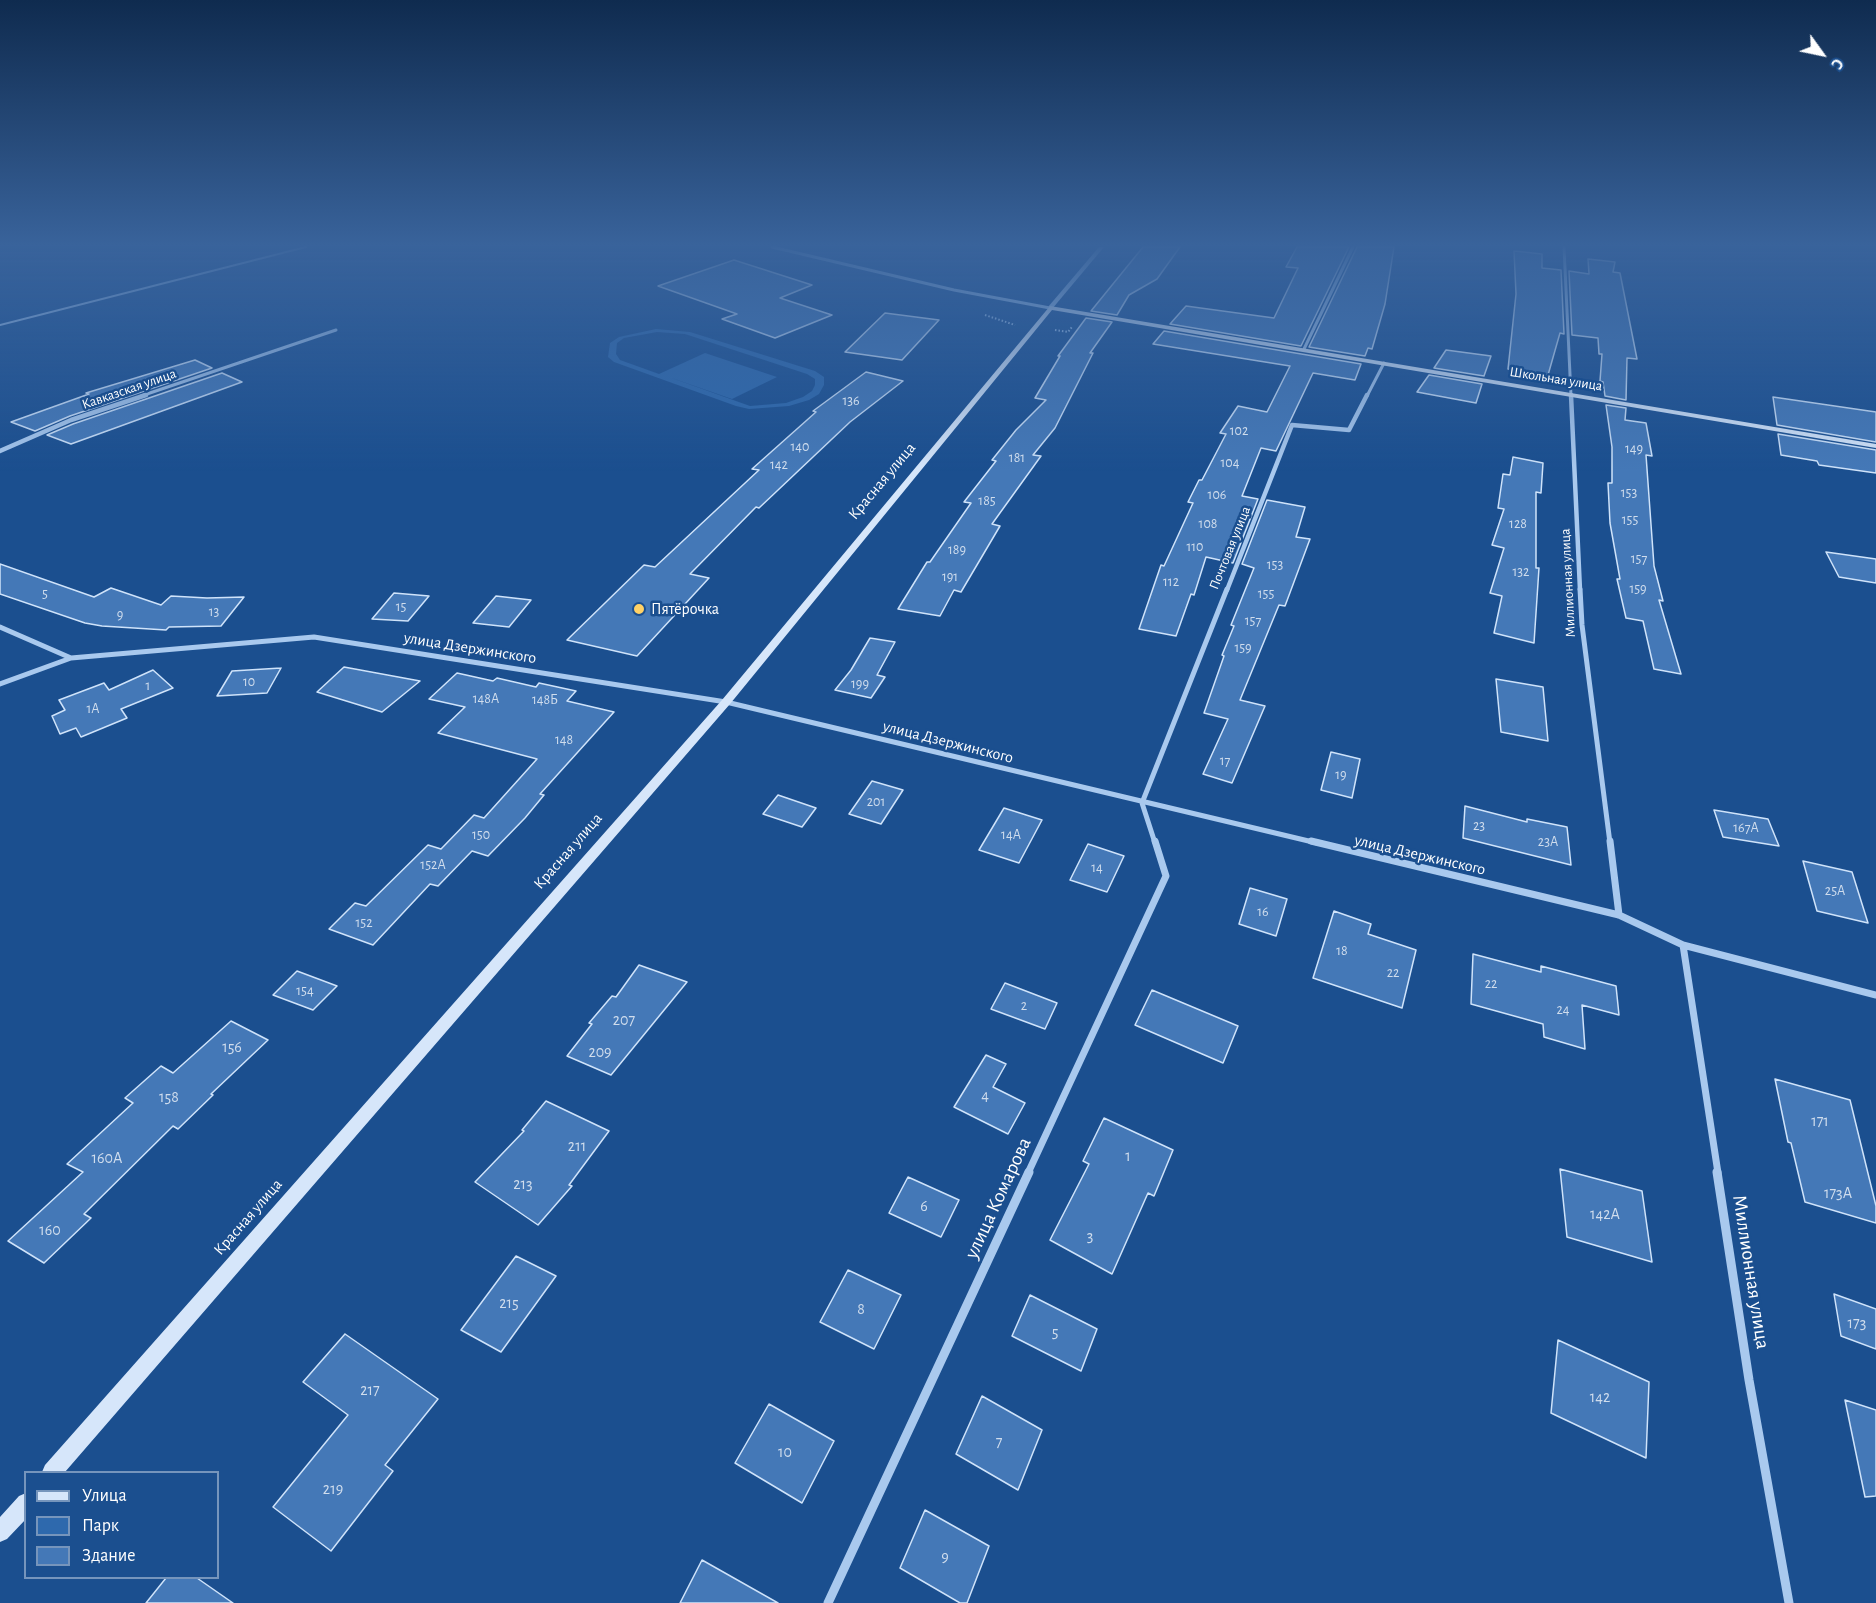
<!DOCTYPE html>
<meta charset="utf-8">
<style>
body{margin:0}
#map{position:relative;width:1876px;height:1603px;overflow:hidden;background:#1b4f8f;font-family:"Alegreya Sans",sans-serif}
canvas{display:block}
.legend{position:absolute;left:24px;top:1471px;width:195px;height:108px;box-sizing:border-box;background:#1b4f8f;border:2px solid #7695bc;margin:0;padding:8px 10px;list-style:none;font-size:18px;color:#fff}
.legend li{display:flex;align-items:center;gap:12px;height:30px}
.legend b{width:30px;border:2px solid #7695bc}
.north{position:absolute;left:1792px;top:24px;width:60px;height:60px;-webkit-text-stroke:4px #1b4f8f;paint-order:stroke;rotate:123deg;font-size:16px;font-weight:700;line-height:24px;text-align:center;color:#fff}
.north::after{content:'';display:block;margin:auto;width:21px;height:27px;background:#fff;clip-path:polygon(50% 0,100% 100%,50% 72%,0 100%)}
</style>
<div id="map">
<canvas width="1876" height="1603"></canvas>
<ul class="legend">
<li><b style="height:8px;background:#d6e6fa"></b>Улица</li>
<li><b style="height:16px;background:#2e69ad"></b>Парк</li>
<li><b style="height:16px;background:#4478b7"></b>Здание</li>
</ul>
<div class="north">С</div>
</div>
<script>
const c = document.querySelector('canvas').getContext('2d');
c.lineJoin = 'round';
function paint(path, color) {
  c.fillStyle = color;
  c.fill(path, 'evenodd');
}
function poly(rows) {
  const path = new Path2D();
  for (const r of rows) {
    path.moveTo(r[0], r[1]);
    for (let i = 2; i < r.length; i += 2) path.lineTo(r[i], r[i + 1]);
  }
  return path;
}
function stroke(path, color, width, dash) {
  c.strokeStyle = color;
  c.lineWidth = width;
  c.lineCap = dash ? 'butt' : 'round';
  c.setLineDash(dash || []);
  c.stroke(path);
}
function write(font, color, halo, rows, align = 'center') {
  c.font = font + ' "Alegreya Sans",sans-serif';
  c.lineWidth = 5;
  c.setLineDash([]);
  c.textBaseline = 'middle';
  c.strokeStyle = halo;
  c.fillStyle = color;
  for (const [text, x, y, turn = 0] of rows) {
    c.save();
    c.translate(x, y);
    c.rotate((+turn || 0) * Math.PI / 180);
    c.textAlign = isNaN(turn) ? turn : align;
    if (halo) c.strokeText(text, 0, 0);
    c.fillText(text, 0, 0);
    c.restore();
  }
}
const green = poly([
 [656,329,690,332,815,371,824,377,824,385,819,394,809,400,789,406,749,409,736,406,614,362,608,357,610,343,619,337],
 [657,332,685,334,807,374,815,379,815,385,812,391,803,397,786,403,750,406,666,376,732,399,777,377,705,353,659,374,620,360,616,354,617,343,624,338]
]);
const building = poly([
 [1143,247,1180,247,1157,279,1129,295,1117,315,1091,311,1143,247],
 [1297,247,1349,247,1301,346,1170,324,1186,306,1274,318,1298,268,1286,267,1297,247],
 [1357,247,1394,247,1385,304,1372,349,1368,348,1365,356,1309,347,1357,247],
 [1514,251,1542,254,1542,268,1561,270,1564,334,1560,333,1548,375,1508,369,1516,294,1514,251],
 [1588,259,1615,262,1613,272,1620,273,1637,359,1627,358,1626,400,1605,396,1603,382,1600,381,1602,354,1599,354,1598,338,1572,335,1569,271,1589,274,1588,259],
 [734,260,812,285,780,298,832,315,775,338,722,319,737,314,658,286,734,260],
 [885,313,939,320,902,360,845,352,885,313],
 [1086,318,1112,322,1090,353,1093,353,1055,428,1033,455,1041,456,992,524,1000,526,961,592,954,590,940,616,898,609,927,562,930,562,971,503,964,502,996,461,992,460,1016,430,1046,400,1035,398,1060,356,1058,356,1086,318],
 [1164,331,1361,364,1355,380,1313,373,1276,451,1261,448,1242,496,1258,499,1233,563,1206,557,1194,595,1191,594,1176,636,1139,629,1161,565,1164,566,1193,503,1188,502,1199,480,1202,480,1226,434,1220,433,1238,406,1267,412,1290,366,1153,344,1164,331],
 [1446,350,1491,356,1484,376,1434,368,1446,350],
 [195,360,212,368,70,416,35,431,11,422,89,394,86,393,195,360],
 [866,372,903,381,850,422,759,508,756,507,690,574,709,578,637,656,567,640,644,565,655,567,759,470,752,469,816,412,813,411,866,372],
 [222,373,242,382,71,444,47,435,73,424,222,373],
 [1429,375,1482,384,1476,403,1417,392,1429,375],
 [1773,397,1876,412,1876,442,1777,425,1773,397],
 [1606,405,1626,408,1625,420,1646,423,1652,456,1646,455,1654,566,1663,601,1659,600,1681,674,1654,669,1643,621,1626,618,1617,579,1620,579,1610,523,1608,483,1612,483,1612,447,1606,405],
 [1778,434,1876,450,1876,473,1819,465,1817,461,1781,455,1778,434],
 [1513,457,1543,463,1541,493,1536,492,1536,568,1539,568,1534,643,1494,633,1502,596,1490,593,1504,548,1492,545,1504,509,1498,508,1503,474,1510,475,1513,457],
 [1267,500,1305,507,1296,537,1310,539,1285,606,1279,605,1240,700,1265,706,1232,783,1203,774,1228,719,1204,713,1224,656,1222,655,1234,626,1231,625,1254,568,1242,564,1267,500],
 [1826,552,1876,559,1876,583,1839,577,1826,552],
 [0,564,94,597,111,588,161,605,171,596,207,598,244,597,221,626,169,627,166,630,102,626,85,623,0,594,0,564],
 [394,593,429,596,408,621,372,619,394,593],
 [496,596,531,600,509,627,473,623,496,596],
 [870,638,895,642,877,675,885,677,871,698,835,690,851,670,870,638],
 [344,667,420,681,382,712,317,692,344,667],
 [281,668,267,693,217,696,232,671,281,668],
 [153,670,173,688,121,709,127,718,81,737,76,728,60,734,52,716,65,710,59,700,104,683,109,690,153,670],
 [457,673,493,681,497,678,536,687,539,683,576,691,567,701,614,712,540,794,544,795,525,818,488,856,472,851,438,886,430,884,373,945,329,929,355,903,366,906,428,845,441,849,474,815,484,818,537,759,438,733,465,707,429,699,457,673],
 [1496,679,1543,687,1548,741,1501,732,1496,679],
 [1331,752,1360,759,1352,798,1321,790,1331,752],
 [872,781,903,790,881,824,849,814,872,781],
 [778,795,816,808,802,827,763,814,778,795],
 [1465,806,1527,822,1527,819,1567,827,1571,865,1463,838,1465,806],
 [1004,808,1042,820,1019,863,979,850,1004,808],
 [1714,810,1768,819,1779,846,1723,837,1714,810],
 [1088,844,1124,856,1107,892,1070,880,1088,844],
 [1803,861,1852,872,1868,923,1817,911,1803,861],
 [1250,888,1287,899,1276,936,1239,924,1250,888],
 [1334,911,1371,924,1368,934,1416,950,1402,1008,1313,978,1334,911],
 [1473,954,1541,972,1541,966,1616,986,1619,1015,1582,1005,1585,1049,1544,1037,1543,1024,1471,1004,1473,954],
 [639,965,687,982,611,1075,567,1056,592,1024,589,1023,612,996,616,997,639,965],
 [297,971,337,986,313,1010,273,995,297,971],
 [1005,983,1057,1003,1045,1029,991,1009,1005,983],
 [1152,990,1238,1026,1223,1063,1135,1025,1152,990],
 [231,1021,268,1040,211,1094,213,1095,178,1129,173,1126,84,1214,91,1218,44,1263,8,1241,83,1172,67,1164,133,1103,125,1098,161,1066,173,1073,231,1021],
 [986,1055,1006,1064,993,1087,1025,1103,1008,1134,954,1107,986,1055],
 [1775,1079,1850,1100,1876,1206,1876,1223,1805,1202,1791,1143,1788,1142,1775,1079],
 [546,1101,609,1131,569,1185,572,1186,538,1225,475,1182,524,1131,522,1130,546,1101],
 [1104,1118,1173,1150,1154,1196,1148,1193,1112,1274,1050,1240,1089,1164,1083,1161,1104,1118],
 [1560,1169,1642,1191,1652,1262,1567,1237,1560,1169],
 [908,1177,959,1200,941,1237,889,1213,908,1177],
 [516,1256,556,1276,501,1352,461,1330,516,1256],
 [848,1270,901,1295,874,1349,820,1322,848,1270],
 [1834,1294,1876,1309,1876,1349,1841,1336,1834,1294],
 [1030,1295,1097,1329,1081,1371,1012,1336,1030,1295],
 [345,1334,438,1399,385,1465,393,1471,331,1551,273,1507,348,1415,303,1382,345,1334],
 [1558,1340,1649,1382,1646,1458,1551,1413,1558,1340],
 [982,1396,1042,1430,1018,1490,956,1454,982,1396],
 [1845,1400,1876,1410,1876,1496,1865,1497,1845,1400],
 [769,1404,834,1441,802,1503,735,1463,769,1404],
 [925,1510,989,1546,967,1603,960,1603,900,1568,925,1510],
 [702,1560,778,1603,680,1603,702,1560],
 [166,1578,197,1578,233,1603,146,1603,166,1578]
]);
const path = poly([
 [985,315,1015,325],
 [1055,330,1068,332,1072,327]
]);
const service = poly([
 [0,325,306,247]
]);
const minorFar4 = poly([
 [772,247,954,290,1050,308],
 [1564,247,1571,396],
 [1304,349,1353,247],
 [141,396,336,330],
 [1367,396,1384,363]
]);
const minorFar3 = poly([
 [1571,395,1580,590],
 [0,451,71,420,146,395],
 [1227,590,1292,425,1349,430,1367,395]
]);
const minorFar2 = poly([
 [1580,589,1582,625,1610,843],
 [0,627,71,658,314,637,726,702,1317,843],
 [0,684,71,658],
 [1155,843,1142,803,1227,589]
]);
const minorFar1 = poly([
 [1311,841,1619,915,1683,945,1876,995],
 [1610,841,1619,915],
 [1683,945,1718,1173],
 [1028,1173,1166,876,1155,841]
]);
const minor = poly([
 [1717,1172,1749,1380,1789,1603],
 [828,1603,1029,1172]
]);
const tertiary = poly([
 [1099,247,1104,247,1052,309,1048,309,1048,307,1099,247]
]);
const secondary = poly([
 [1050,306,1876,444,1876,448,1052,310,730,704,65,1472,42,1472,45,1465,722,700,1050,306],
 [26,1493,26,1519,7,1539,0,1542,0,1517,19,1496,26,1493]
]);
const markers = [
 [639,609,6,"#ffd166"]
];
const farStreetnames = [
 ["Школьная улица",1556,379,9],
 ["Кавказская улица",129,389,-19],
 ["Почтовая улица",1230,548,-68],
 ["Миллионная улица",1568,583,-93]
];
const numberNames = [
 ["136",851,401],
 ["102",1239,431],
 ["140",800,447],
 ["149",1634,449],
 ["181",1017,458],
 ["104",1230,463],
 ["142",779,465],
 ["153",1629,493],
 ["106",1217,495],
 ["185",987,501],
 ["155",1630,520],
 ["108",1208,524],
 ["128",1518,524],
 ["110",1195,547],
 ["189",957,550],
 ["157",1639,559],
 ["153",1275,565],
 ["132",1521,572],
 ["191",950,577],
 ["112",1171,582],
 ["159",1638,589],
 ["5",45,594],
 ["155",1266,594],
 ["15",401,607],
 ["13",214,612],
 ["9",120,615],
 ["157",1253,621],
 ["159",1243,648],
 ["10",249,682],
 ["199",860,684],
 ["1",148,686],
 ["148А",486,699],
 ["148Б",545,700],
 ["1А",93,709],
 ["148",564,740],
 ["17",1225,761],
 ["19",1341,775],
 ["201",876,802],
 ["23",1479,826],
 ["167А",1746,828],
 ["150",481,835],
 ["14А",1011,835],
 ["23А",1548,842],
 ["152А",433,865],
 ["14",1097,868],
 ["25А",1835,891],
 ["16",1263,912],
 ["152",364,923],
 ["18",1342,951],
 ["22",1393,973],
 ["22",1491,984],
 ["154",305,991],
 ["2",1024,1006],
 ["24",1563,1010]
];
const streetNames = [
 ["Красная улица",882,481,-50],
 ["улица Дзержинского",470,648,9],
 ["улица Дзержинского",948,742,14],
 ["Красная улица",568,851,-49],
 ["улица Дзержинского",1420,855,13],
 ["Красная улица",248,1217,-49]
];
const poiNames = [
 ["Пятёрочка",651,609]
];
const nearNumbernames = [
 ["207",624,1020],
 ["156",232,1047],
 ["209",600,1052],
 ["4",985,1095],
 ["158",169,1097],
 ["171",1820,1121],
 ["211",577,1146],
 ["1",1128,1156],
 ["160А",107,1158],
 ["213",523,1184],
 ["173А",1838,1193],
 ["6",924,1206],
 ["142А",1605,1214],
 ["160",50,1230],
 ["3",1090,1236],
 ["215",509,1303],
 ["8",861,1309],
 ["173",1857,1323],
 ["5",1055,1332],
 ["217",370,1390],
 ["142",1600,1397],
 ["7",999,1442],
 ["10",785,1452],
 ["219",333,1489],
 ["9",945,1557]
];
const nearStreetnames = [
 ["улица Комарова",998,1198,-65],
 ["Миллионная улица",1751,1272,81]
];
paint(green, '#2e69ad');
paint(building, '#4478b7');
stroke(building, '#cfe3fa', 1.5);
stroke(path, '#a9c9ee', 2, [1.5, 2]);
stroke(service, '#a9c9ee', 2);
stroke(minorFar4, '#a9c9ee', 3);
stroke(minorFar3, '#a9c9ee', 4.5);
stroke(minorFar2, '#a9c9ee', 5);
stroke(minorFar1, '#a9c9ee', 7);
stroke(minor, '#a9c9ee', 9);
paint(tertiary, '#a9c9ee');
paint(secondary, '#d6e6fa');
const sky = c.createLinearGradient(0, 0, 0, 471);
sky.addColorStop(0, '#0f2b4f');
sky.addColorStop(0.52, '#39639b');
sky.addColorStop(1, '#39639b00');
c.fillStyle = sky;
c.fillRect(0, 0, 1876, 471);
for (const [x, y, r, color] of markers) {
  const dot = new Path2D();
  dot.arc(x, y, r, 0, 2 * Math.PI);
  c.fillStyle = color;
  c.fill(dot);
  stroke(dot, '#1b4f8f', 2);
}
write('14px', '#fff', '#1b4f8f', farStreetnames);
write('14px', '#d0dded', null, numberNames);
write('16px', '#fff', '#1b4f8f', streetNames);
write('16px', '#fff', '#1b4f8f', poiNames, 'left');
write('16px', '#d0dded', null, nearNumbernames);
write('20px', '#fff', '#1b4f8f', nearStreetnames);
</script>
